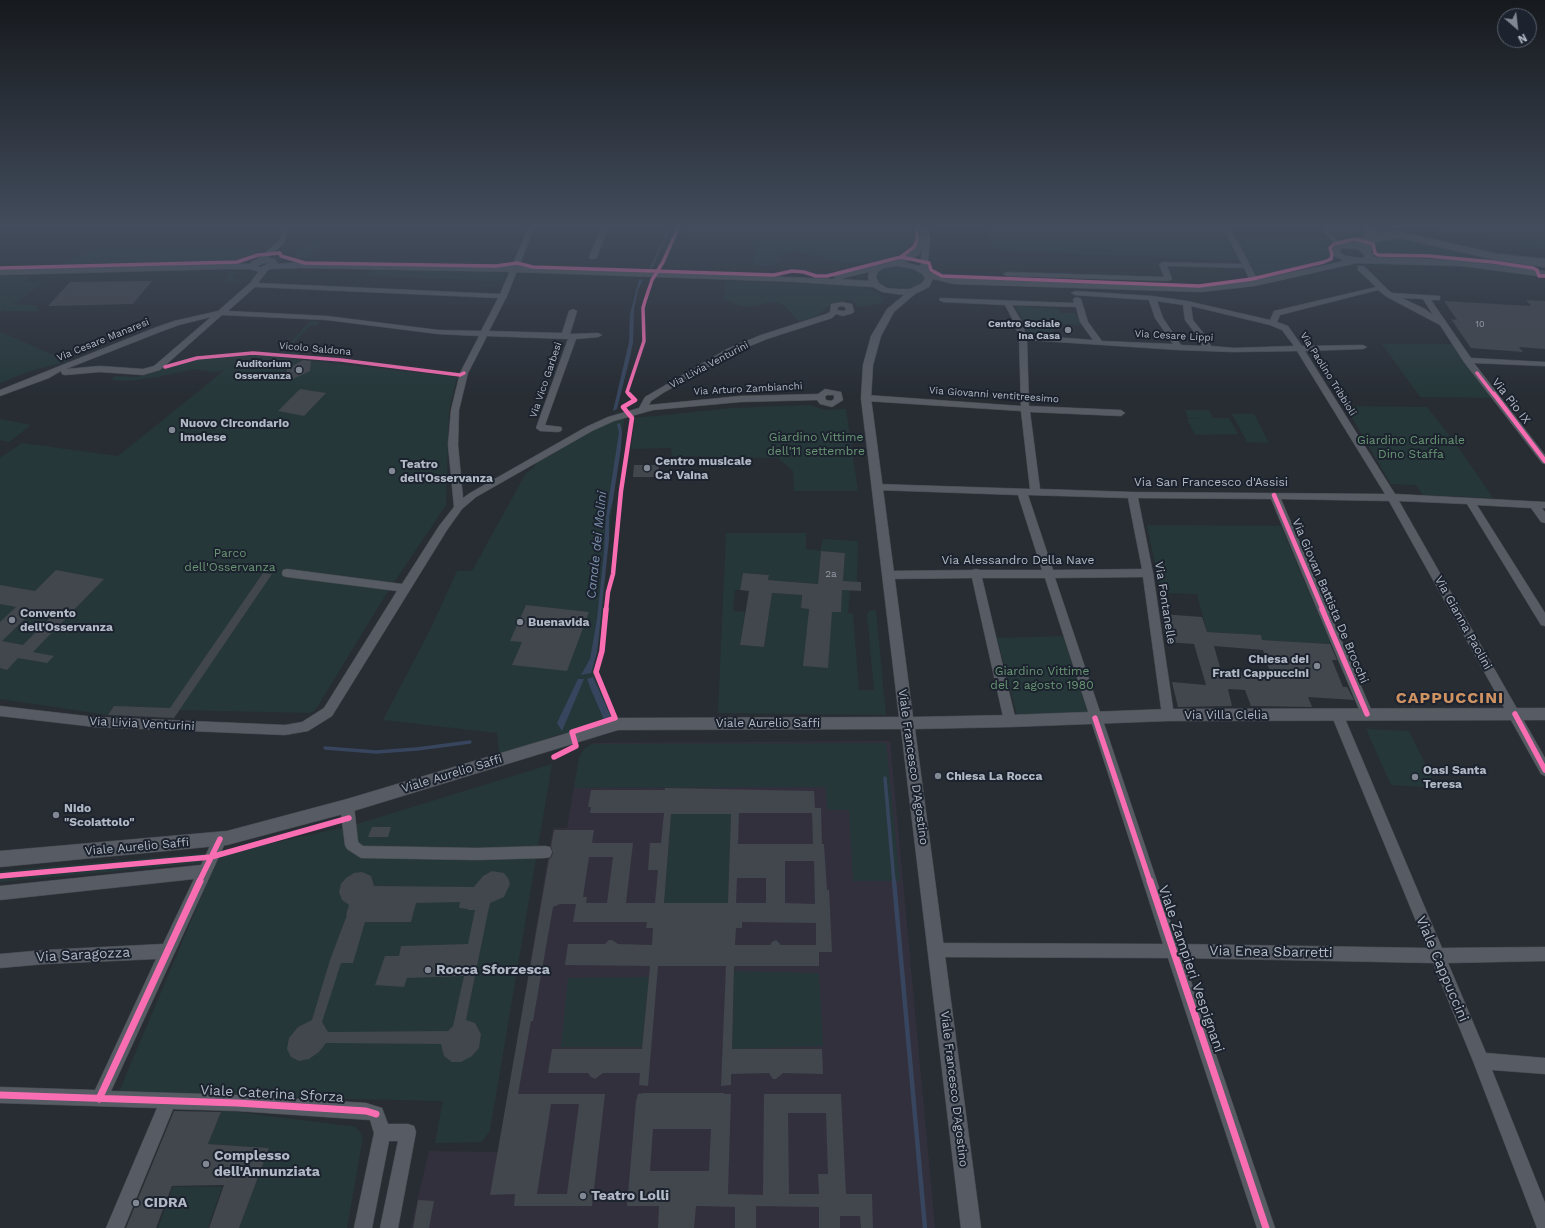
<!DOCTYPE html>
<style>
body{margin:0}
#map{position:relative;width:1545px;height:1228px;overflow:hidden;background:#282d34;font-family:"Work Sans",sans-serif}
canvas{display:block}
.north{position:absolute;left:1497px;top:8px;width:40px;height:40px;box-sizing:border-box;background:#1c232e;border:1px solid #585f6b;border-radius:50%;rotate:152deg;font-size:11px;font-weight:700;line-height:16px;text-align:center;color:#b1b9c6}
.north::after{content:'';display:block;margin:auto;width:14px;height:18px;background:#818893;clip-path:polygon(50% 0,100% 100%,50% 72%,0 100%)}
</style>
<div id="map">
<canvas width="1545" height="1228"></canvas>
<div class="north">N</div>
</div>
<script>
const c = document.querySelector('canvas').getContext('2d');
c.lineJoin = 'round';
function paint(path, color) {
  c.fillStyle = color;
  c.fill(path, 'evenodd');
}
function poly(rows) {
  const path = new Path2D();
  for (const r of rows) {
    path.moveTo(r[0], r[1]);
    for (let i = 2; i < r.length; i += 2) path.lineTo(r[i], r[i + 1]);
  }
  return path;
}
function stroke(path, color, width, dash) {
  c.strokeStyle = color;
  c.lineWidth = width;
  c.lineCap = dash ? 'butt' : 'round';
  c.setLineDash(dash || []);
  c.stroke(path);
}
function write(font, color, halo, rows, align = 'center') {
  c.font = font + ' "Work Sans",sans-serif';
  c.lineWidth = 4;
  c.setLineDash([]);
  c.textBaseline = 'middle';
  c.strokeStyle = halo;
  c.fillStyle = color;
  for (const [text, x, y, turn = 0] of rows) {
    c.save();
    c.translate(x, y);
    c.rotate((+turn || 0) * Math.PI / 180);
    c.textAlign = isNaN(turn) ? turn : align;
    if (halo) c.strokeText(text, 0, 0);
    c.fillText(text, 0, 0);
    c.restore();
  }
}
const medical = poly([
 [890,741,935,1228,411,1228,429,1151,498,1152,553,828,567,828,579,757,585,748,593,743]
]);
const green = poly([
 [685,226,913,226,914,240,905,251,892,258,881,261,855,263,838,262,807,253,803,254,797,250,778,256,784,261,770,266,760,266,755,265,753,261,756,246,753,244,685,240,680,236],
 [986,226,1224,226,1230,237,1330,237,1327,243,1330,260,1253,279,1243,261,992,250,989,249],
 [1325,226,1365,227,1366,234,1361,241,1341,243],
 [1421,226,1545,226,1545,250,1500,243,1496,240,1484,237,1481,239,1467,237],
 [1393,238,1418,241,1488,258,1490,261,1429,256,1374,254,1372,252,1372,245,1385,239],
 [311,241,324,242,311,257,292,257],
 [262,249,254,254,237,260,63,264,93,250],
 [891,266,899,266,913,269,922,275,923,279,921,283,910,288,889,287,879,281,878,274,885,268],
 [372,270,492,272,503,273,505,278,503,281,366,276],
 [190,271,233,271,235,273,233,278,239,280,238,283,226,283,224,281,230,271,93,274],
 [0,276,32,276,25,281,45,282,13,304,34,305,38,307,37,309,39,311,4,311,7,308,0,312],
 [726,281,858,286,873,290,880,294,883,299,881,303,858,307,855,302,849,300,832,303,818,315,799,322,785,306,777,302,768,302,751,307,737,305,725,300,724,296],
 [1017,306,1058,309,1060,313,1075,313,1081,325,1053,323,1054,336,1027,334,1024,321,1016,308],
 [310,321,320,322,316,326,311,325,286,351,300,353,297,355,281,353],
 [0,332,68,361,30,371,0,383],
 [1382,344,1457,344,1494,398,1420,397],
 [250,354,457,377,449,411,446,505,385,596,316,709,310,713,180,710,174,718,108,715,0,699,0,458,22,443,118,456,225,370,214,372,194,369,157,377,126,381,111,380,115,376,137,377,156,372,168,366,196,359],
 [810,405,825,410,846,409,858,491,794,491,793,471,778,458,672,456,671,448,631,449,635,418,733,408],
 [1345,406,1427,407,1456,444,1493,498,1423,495,1416,485,1391,484],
 [1185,410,1209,410,1213,418,1229,418,1238,434,1195,435,1187,419,1202,418,1188,418],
 [625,414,616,473,607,556,602,622,594,667,615,723,561,734,499,755,497,733,383,720,431,628,457,571,472,571,526,473,534,468,540,453,609,419],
 [1232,414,1254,414,1269,443,1247,442],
 [0,419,31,425,9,442,0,440],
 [1147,525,1281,526,1331,644,1262,640,1260,635,1207,632,1197,594,1161,593],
 [726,533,806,533,806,549,820,551,823,539,858,541,857,582,843,581,845,553,821,551,818,584,768,580,769,575,743,573,740,590,735,590,733,611,745,612,740,645,764,647,772,593,802,595,801,608,809,609,804,666,832,612,840,612,842,590,850,590,848,613,853,614,859,690,874,690,867,615,869,611,873,610,876,611,886,715,718,713],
 [1063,636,1088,713,1017,715,997,638],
 [1366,729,1409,731,1437,788,1391,785],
 [886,743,900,881,853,881,849,810,827,810,826,787,574,788,579,757,585,748,592,744],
 [552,764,490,1130,482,1142,435,1143,443,1101,118,1094,219,855,354,825],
 [671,814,731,814,728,903,664,903],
 [206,853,202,863,0,882,0,871],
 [734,971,819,973,823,1046,732,1049],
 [649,977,642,1047,561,1047,568,978],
 [222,1110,356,1127,358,1131,361,1131,360,1133,363,1137,347,1228,239,1228,269,1148,208,1144],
 [173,1187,222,1187,208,1228,158,1228]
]);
const water = poly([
 [639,279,643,280,638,290,634,309,633,342,630,357,617,409,613,411,629,342,630,315],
 [620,423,622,432,621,448,613,500,609,516,609,539,597,653,591,673,581,675,590,659,597,619,604,552,606,517,619,432,617,424],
 [593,677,611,717,604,720,590,687,587,679],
 [578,679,584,679,562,731,557,723]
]);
const streamFar2 = poly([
 [651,268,670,226]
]);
const streamFar1 = poly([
 [325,748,376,752,417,749,470,742],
 [885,778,894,882]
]);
const stream = poly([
 [894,881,925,1228]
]);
const building = poly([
 [152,281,133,304,48,306,70,282],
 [1526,300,1545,301,1545,349,1519,347,1523,352,1471,348,1451,319,1457,320,1444,301,1531,306],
 [303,360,311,361,310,371,293,379,286,378,287,369],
 [300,389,326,393,304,416,278,411],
 [634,465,659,465,658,477,633,477],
 [821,551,845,553,843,581,861,582,861,591,842,590,841,612,832,612,828,668,803,666,809,609,801,608,802,595,772,593,764,647,740,645,749,591,740,590,743,573,769,575,768,580,818,584],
 [56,570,104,579,33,652,54,656,47,663,18,658,7,670,0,668,0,622,16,607,0,604,0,585,35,591],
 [29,615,49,619,23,645,2,641],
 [263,573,272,574,174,718,108,715,114,706,170,708],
 [526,605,589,612,567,671,512,665,522,642,510,641],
 [1161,614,1202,617,1207,632,1261,635,1262,640,1330,644,1337,660,1332,660,1343,687,1347,687,1354,700,1308,697,1312,707,1251,706,1245,690,1228,689,1232,706,1178,707,1172,682,1206,685,1194,644,1166,642],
 [1214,646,1263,650,1271,675,1221,671],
 [665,788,814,791,815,808,821,808,822,844,824,844,827,890,829,890,832,952,819,952,819,966,734,966,732,1049,822,1049,823,1074,783,1073,776,1079,773,1079,769,1073,731,1074,731,1085,721,1086,726,966,658,966,648,1086,639,1085,640,1073,603,1073,595,1079,591,1077,588,1073,548,1073,552,1049,642,1049,650,966,565,965,568,944,605,944,609,940,612,940,618,944,652,945,653,928,646,928,647,922,573,922,576,904,560,904,553,907,533,1021,531,1021,518,1094,605,1094,592,1206,514,1206,515,1194,490,1195,549,859,551,858,553,853,551,846,554,830,594,830,592,843,633,843,626,903,655,903,658,870,648,870,650,843,661,843,664,813,590,813,591,807,588,807,591,790,665,790],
 [739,813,812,813,813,844,738,844],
 [671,814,731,814,728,903,664,903],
 [589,857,613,857,607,903,586,903,587,897,583,897],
 [785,861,814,861,815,904,785,903],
 [737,878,766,878,766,903,736,903],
 [742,922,816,923,816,945,781,945,776,940,772,942,770,945,735,945,736,928,742,928],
 [551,1104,579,1104,567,1194,537,1194],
 [372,827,391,827,388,837,368,837],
 [492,871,504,873,508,878,510,884,504,897,490,903,488,912,466,1020,475,1023,481,1034,479,1048,472,1056,461,1062,452,1062,444,1056,441,1044,326,1043,319,1052,309,1059,299,1061,291,1057,287,1049,289,1038,298,1027,312,1020,330,960,347,915,346,915,349,905,342,900,339,892,341,884,346,878,354,873,362,872,371,876,374,886,474,887,483,876],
 [460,902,459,908,468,909,468,910,475,910,468,944,401,946,399,956,385,956,375,985,404,987,407,978,464,976,453,1026,448,1031,328,1032,322,1022,341,963,353,963,365,922,411,922,416,903],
 [644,1093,724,1093,724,1094,731,1094,728,1194,763,1195,764,1094,841,1094,846,1194,872,1194,873,1228,861,1228,860,1216,840,1216,840,1228,819,1228,819,1207,756,1206,756,1228,735,1228,735,1207,703,1206,696,1206,694,1228,658,1228,659,1206,627,1206,636,1101,638,1094],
 [788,1113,826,1113,828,1174,818,1174,819,1194,789,1194],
 [653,1129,711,1129,709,1171,650,1171],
 [174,1111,221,1112,208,1144,269,1148,239,1228,209,1228,224,1185,172,1186,156,1228,126,1228],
 [418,1200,434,1201,429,1228,413,1228]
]);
const minor = poly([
 [284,226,290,226,284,243,263,263,257,263,257,259,279,241,284,226],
 [529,226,535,226,507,296,489,331,562,333,569,311,573,309,577,311,570,334,598,333,602,335,598,337,576,339,545,425,561,427,562,429,561,431,558,432,540,431,536,428,568,339,487,336,468,373,459,410,458,445,463,498,470,493,586,427,608,417,639,408,645,397,727,349,761,335,826,314,830,312,831,304,842,302,852,304,854,311,853,313,843,316,836,314,832,318,767,339,733,353,663,393,651,401,649,405,740,396,818,394,825,389,841,392,843,400,832,407,820,404,817,400,740,402,653,410,614,421,592,431,476,497,462,509,447,530,332,716,308,731,285,735,95,727,0,716,0,706,95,717,285,725,302,722,324,708,397,591,287,577,283,576,282,573,283,570,287,569,402,584,439,526,454,507,448,445,451,410,460,373,479,336,438,334,327,320,222,315,160,370,143,375,100,372,65,375,62,374,61,371,49,378,0,396,0,390,154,328,174,321,218,311,250,283,262,267,265,267,269,269,258,283,500,294,529,226],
 [255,287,498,298,481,331,438,330,327,316,228,311,255,287],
 [842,306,845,307,846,310,843,311,837,310,838,307,842,306],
 [211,317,154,366,143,369,100,366,66,369,160,332,179,325,211,317],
 [827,395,834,395,834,399,831,401,826,400,825,397,827,395],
 [602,226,608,226,597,257,596,259,590,259,589,257,602,226],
 [1222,226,1228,226,1238,242,1259,283,1258,285,1252,285,1244,268,1167,266,1172,279,1168,281,1007,276,1003,274,1007,272,1164,277,1159,264,1163,262,1242,264,1222,226],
 [1319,226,1326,226,1341,245,1341,247,1337,247,1319,226],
 [1358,266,1364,266,1388,290,1392,293,1440,296,1440,300,1431,300,1471,358,1545,362,1545,366,1474,363,1545,455,1545,464,1542,463,1464,362,1440,325,1387,297,1378,290,1280,315,1277,322,1288,326,1302,346,1363,345,1367,347,1363,349,1305,351,1395,494,1545,502,1545,508,1542,508,1545,512,1545,523,1541,522,1531,508,1477,505,1545,613,1545,626,1541,625,1467,504,1399,501,1545,758,1545,776,1541,774,1389,501,1281,499,1373,714,1371,718,1367,719,1363,718,1361,714,1271,499,1138,498,1153,573,1174,715,1172,719,1168,720,1164,719,1162,715,1143,577,1055,578,1178,944,1427,948,1331,714,1333,710,1337,709,1341,710,1343,714,1442,948,1545,947,1545,961,1448,963,1486,1053,1545,1058,1545,1074,1492,1070,1545,1203,1545,1228,1537,1228,1473,1061,1433,963,1183,958,1275,1228,1257,1228,1168,958,937,957,932,955,930,950,932,945,937,943,1163,944,1045,578,982,578,1016,721,1014,725,1010,726,1006,725,1004,721,972,578,888,579,884,578,883,575,884,572,888,571,972,570,976,569,980,570,1042,570,1018,495,877,490,872,487,877,484,1030,489,1021,411,866,401,862,398,866,395,1021,406,1019,337,1014,322,1005,305,943,302,939,300,940,298,1074,303,1073,299,1077,297,1081,299,1088,322,1102,341,1173,344,1155,318,1149,300,1075,295,1071,293,1075,291,1152,296,1187,301,1270,320,1274,311,1376,287,1358,270,1358,266],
 [1402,298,1423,299,1433,315,1425,309,1402,298],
 [1157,301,1183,305,1185,320,1197,336,1202,346,1181,345,1163,318,1157,301],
 [1012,305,1076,307,1080,322,1093,340,1026,335,1022,322,1012,305],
 [1191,306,1270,325,1282,330,1294,346,1234,348,1211,346,1205,335,1193,320,1191,306],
 [1027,340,1179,350,1234,352,1297,351,1385,494,1132,492,1040,489,1030,412,1121,416,1125,413,1121,410,1029,406,1027,340],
 [1028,495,1128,498,1142,569,1053,570,1028,495],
 [347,800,352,802,354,806,358,842,363,846,476,848,545,846,550,847,552,852,550,857,545,858,476,860,361,858,347,849,345,845,340,806,342,802,347,800],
 [220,833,225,835,227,839,111,1091,237,1095,366,1103,382,1108,388,1124,408,1124,414,1126,416,1132,398,1228,380,1228,398,1141,389,1141,372,1228,354,1228,374,1133,370,1120,237,1111,173,1109,124,1228,106,1228,157,1108,0,1103,0,1087,95,1090,156,959,45,964,0,968,0,954,45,950,163,944,194,879,0,900,0,886,201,865,215,835,220,833]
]);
const tertiary = poly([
 [920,226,928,226,930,241,928,262,929,272,954,278,1201,286,1255,280,1344,261,1334,256,1331,249,1342,243,1363,245,1371,251,1374,257,1461,260,1545,271,1545,277,1461,266,1357,263,1255,286,1201,292,954,284,933,279,929,287,915,294,894,312,881,336,873,365,871,398,913,717,1010,715,1168,709,1545,708,1545,720,1168,721,1010,727,915,729,981,1228,961,1228,901,729,618,730,347,813,227,845,0,867,0,851,227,831,347,799,618,718,899,717,861,398,863,365,871,336,887,309,904,295,882,292,873,287,796,282,514,272,299,268,271,269,262,273,250,269,227,269,0,275,0,269,227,263,250,264,252,261,266,257,275,259,278,264,299,262,514,266,835,279,834,277,835,275,895,261,912,252,921,233,920,226],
 [1343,248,1358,249,1365,256,1362,258,1346,256,1341,253,1340,250,1343,248],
 [922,249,920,266,905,262,919,255,922,249],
 [266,263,269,263,261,267,258,267,259,265,266,263],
 [897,266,913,269,922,274,925,278,922,283,910,289,898,289,887,288,879,283,876,277,878,272,884,268,897,266],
 [869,272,868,277,869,281,840,279,869,272]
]);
const trunk = poly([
 [1363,226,1375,226,1377,230,1376,234,1389,232,1400,232,1497,254,1545,259,1545,267,1497,260,1400,238,1379,241,1373,244,1370,253,1366,254,1362,253,1360,247,1351,248,1347,247,1345,245,1347,243,1355,241,1365,235,1365,230,1363,226]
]);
const cyclewayFar3 = poly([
 [901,257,929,263,931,270,942,276,1199,286,1252,279,1324,262,1331,259,1332,255,1330,248,1334,244,1355,239,1373,244,1375,253,1378,255,1429,256,1493,262,1533,268,1537,270,1539,276,1545,276],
 [0,268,237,262,258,255,280,253,281,256,305,263,496,266,517,263,533,267,774,275,792,271,804,272,816,276,827,276,901,257,914,247,917,240,917,226],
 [165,367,197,358,253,353,341,360,460,375,464,373],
 [1477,373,1494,395],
 [630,395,627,392,644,341,643,308,645,301,652,280,663,262,679,226]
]);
const cyclewayFar2 = poly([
 [1494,394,1545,461],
 [1274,495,1323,610],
 [606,610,608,592,613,574,621,491,632,418,623,407,635,400,629,394]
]);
const cyclewayFar1 = poly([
 [1322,609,1367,714],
 [1515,714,1545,770],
 [1095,718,1150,882],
 [554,757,576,746,572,732,615,718,596,672,602,651,606,609],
 [0,876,211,857,349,818],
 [199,882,220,839]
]);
const cycleway = poly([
 [1150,881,1266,1228],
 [0,1095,237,1103,366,1111,376,1114],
 [99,1099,200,881]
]);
const markers = [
 [1068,330,4,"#818893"],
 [299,370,4,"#818893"],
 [172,430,4,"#818893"],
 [647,468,4,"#818893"],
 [392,471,4,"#818893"],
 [12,620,4,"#818893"],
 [520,622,4,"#818893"],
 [1317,666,4,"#818893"],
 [938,776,4,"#818893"],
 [1415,777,4,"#818893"],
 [56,815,4,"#818893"],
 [428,970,4,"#818893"],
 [206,1164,4,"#818893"],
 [583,1196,4,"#818893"],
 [136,1203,4,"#818893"]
];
const farNumbernames = [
 ["10",1480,324]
];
const farPoinames = [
 ["Centro Sociale",1060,324],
 ["Ina Casa",1060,336],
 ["Auditorium",291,364],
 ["Osservanza",291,376]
];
const farStreetnames = [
 ["Via Cesare Lippi",1174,336,3],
 ["Via Cesare Manaresi",103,340,-22],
 ["Vicolo Saldona",315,349,5],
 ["Via Livia Venturini",709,365,-28],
 ["Via Paolino Tribbioli",1328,374,58],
 ["Via Vico Garbesi",546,380,-71],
 ["Via Arturo Zambianchi",748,389,-3],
 ["Via Giovanni ventitreesimo",994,395,4]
];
const numberNames = [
 ["2a",831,574]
];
const streetNames = [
 ["Via Pio IX",1511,401,52],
 ["Via San Francesco d'Assisi",1211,482],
 ["Via Alessandro Della Nave",1018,560],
 ["Via Giovan Battista De Brocchi",1330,601,67],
 ["Via Fontanelle",1165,603,81],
 ["Via Gianna Paolini",1463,623,61],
 ["Via Villa Clelia",1226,715],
 ["Viale Aurelio Saffi",768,723],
 ["Via Livia Venturini",142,724,3],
 ["Viale Francesco D'Agostino",913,767,82],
 ["Viale Aurelio Saffi",452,774,-17],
 ["Viale Aurelio Saffi",137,847,-5],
 ["Viale Francesco D'Agostino",954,1089,83]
];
const poiNames = [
 ["Nuovo Circondario",180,423],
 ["Imolese",180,437],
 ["Centro musicale",655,461],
 ["Ca' Vaina",655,475],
 ["Teatro",400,464],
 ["dell'Osservanza",400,478],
 ["Convento",20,613],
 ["dell'Osservanza",20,627],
 ["Buenavida",528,622],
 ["Chiesa dei",1309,659,"right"],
 ["Frati Cappuccini",1309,673,"right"],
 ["Oasi Santa",1423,770],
 ["Teresa",1423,784],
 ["Chiesa La Rocca",946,776],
 ["Nido",64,808],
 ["\"Scoiattolo\"",64,822]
];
const parkNames = [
 ["Giardino Vittime",816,437],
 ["dell'11 settembre",816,451],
 ["Giardino Cardinale",1411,440],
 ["Dino Staffa",1411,454],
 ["Parco",230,553],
 ["dell'Osservanza",230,567],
 ["Giardino Vittime",1042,671],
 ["del 2 agosto 1980",1042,685]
];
const waterNames = [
 ["Canale dei Molini",597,545,-84]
];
const nearStreetnames = [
 ["Via Enea Sbarretti",1271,952,1],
 ["Via Saragozza",83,955,-3],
 ["Viale Zampieri Vespignani",1191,969,71],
 ["Viale Cappuccini",1442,969,67],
 ["Viale Caterina Sforza",272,1094,3]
];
const nearPoinames = [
 ["Rocca Sforzesca",436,970],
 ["Complesso",214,1156],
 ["dell'Annunziata",214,1172],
 ["Teatro Lolli",591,1196],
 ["CIDRA",144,1203]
];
const districtNames = [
 ["CAPPUCCINI",1450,698]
];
paint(medical, '#32303d');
paint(green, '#253739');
paint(water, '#37465e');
stroke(streamFar2, '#37465e', 2);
stroke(streamFar1, '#37465e', 3.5);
stroke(stream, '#37465e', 4.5);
paint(building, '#42464d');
stroke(minor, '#46494f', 1);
stroke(tertiary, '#46494f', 1);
stroke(trunk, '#45494f', 2);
paint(minor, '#575b63');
paint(tertiary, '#575b63');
paint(trunk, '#5b5e64');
stroke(cyclewayFar3, '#f96db3', 3.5);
stroke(cyclewayFar2, '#f96db3', 4.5);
stroke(cyclewayFar1, '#f96db3', 5.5);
stroke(cycleway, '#f96db3', 7);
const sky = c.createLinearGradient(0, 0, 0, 398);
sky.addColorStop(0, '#16191d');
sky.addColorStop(0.57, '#424c5c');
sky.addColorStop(1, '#424c5c00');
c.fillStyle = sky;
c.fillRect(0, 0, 1545, 398);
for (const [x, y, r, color] of markers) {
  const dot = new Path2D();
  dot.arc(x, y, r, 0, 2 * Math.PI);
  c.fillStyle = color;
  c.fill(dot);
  stroke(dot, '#1c232e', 1.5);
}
write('9px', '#959ca8', null, farNumbernames);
write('bold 10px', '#b1b9c6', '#1c232e', farPoinames, 'right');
write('10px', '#b1b9c6', '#1c232e', farStreetnames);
write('10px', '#959ca8', null, numberNames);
write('12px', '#b1b9c6', '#1c232e', streetNames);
write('bold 12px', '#b1b9c6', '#1c232e', poiNames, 'left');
write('12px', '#699674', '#1c232e', parkNames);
write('italic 13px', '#7a8fac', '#1c232e', waterNames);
write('14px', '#b1b9c6', '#1c232e', nearStreetnames);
write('bold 14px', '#b1b9c6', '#1c232e', nearPoinames, 'left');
c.letterSpacing = '1px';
write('bold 16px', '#cf9263', '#1c232e', districtNames);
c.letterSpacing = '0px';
</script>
